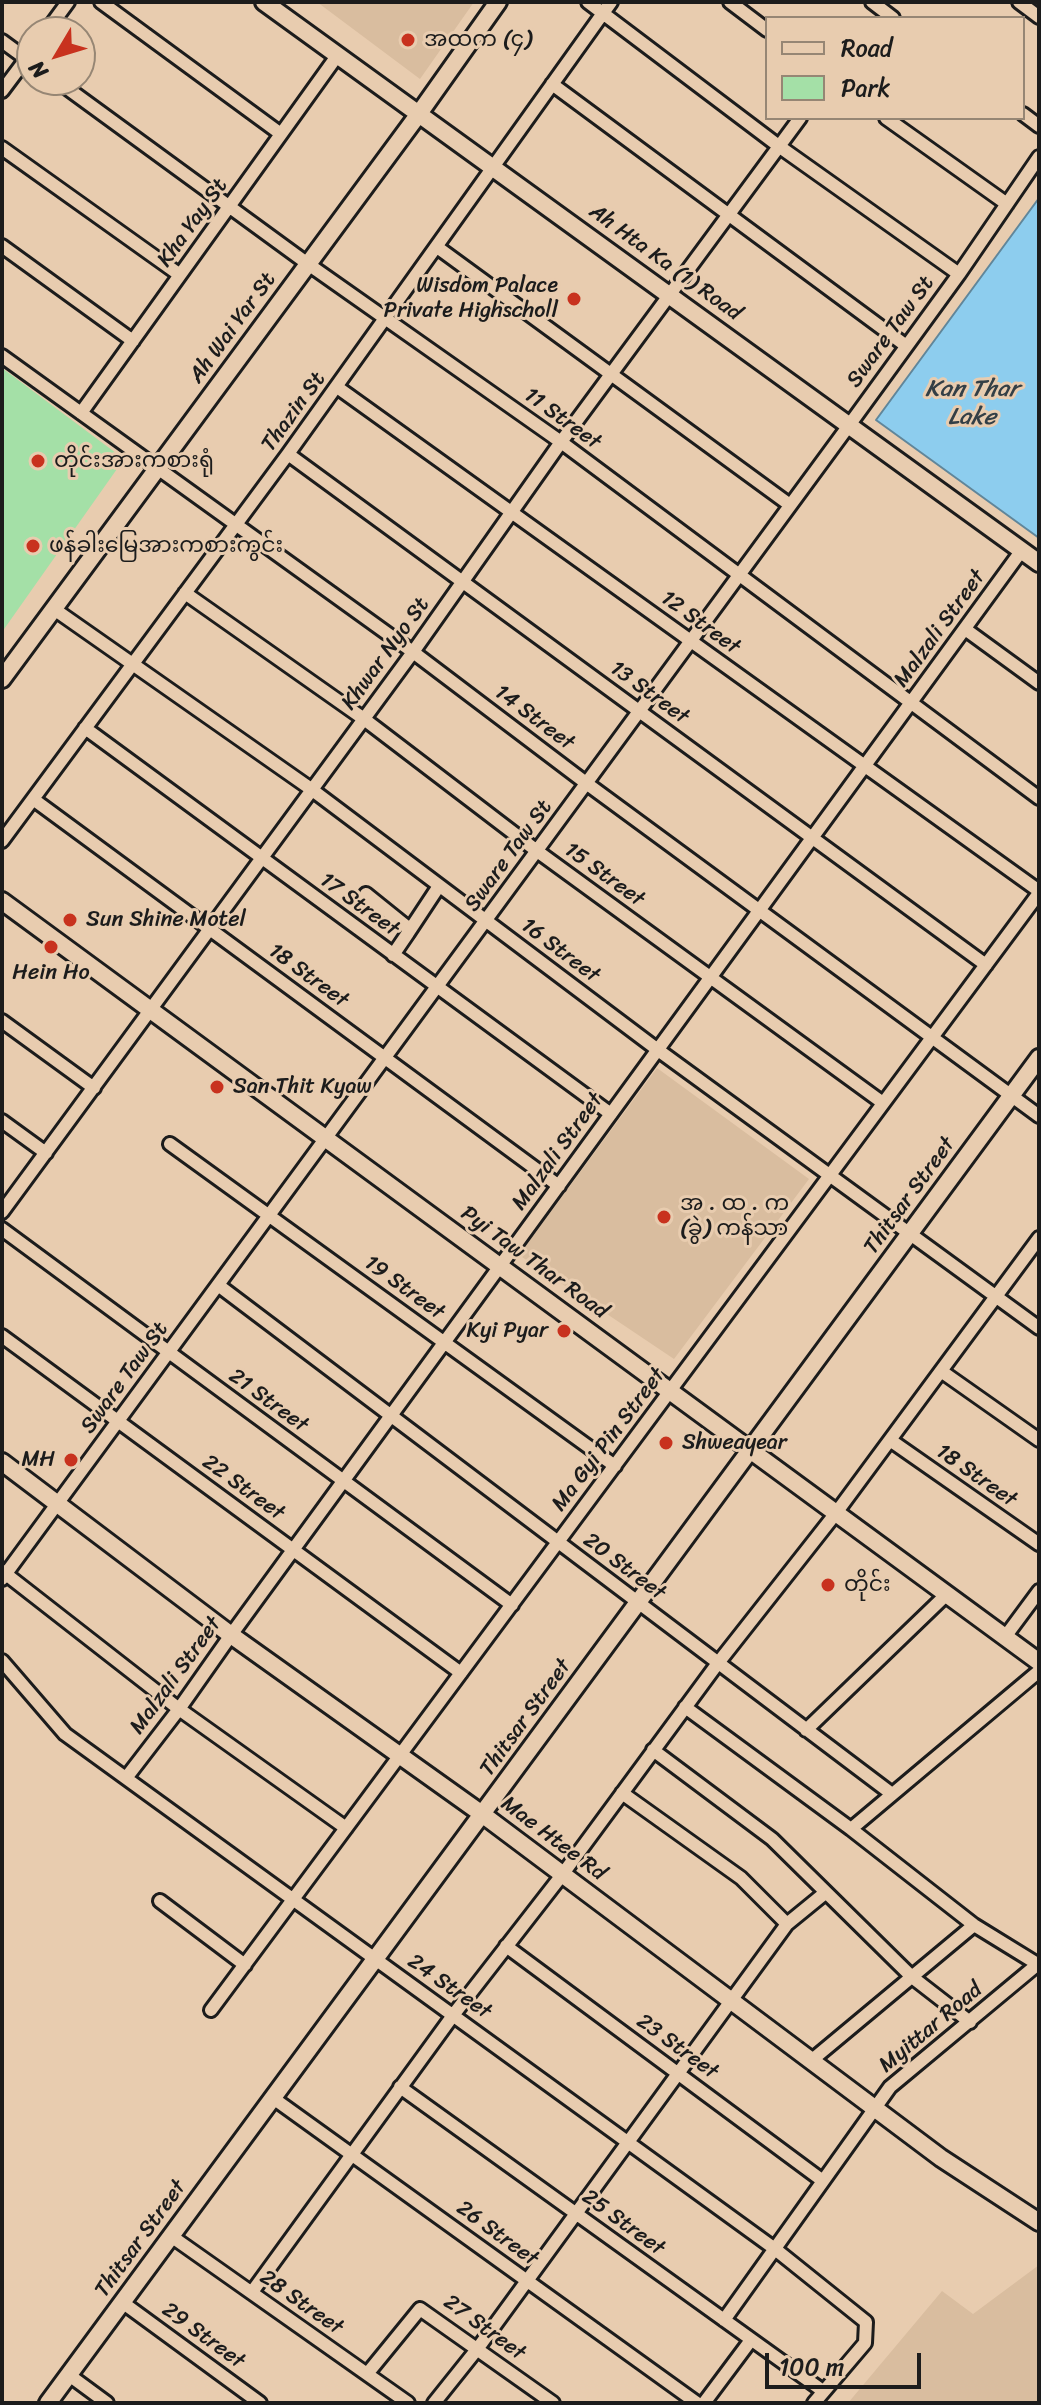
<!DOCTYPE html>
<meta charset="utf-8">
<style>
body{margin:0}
#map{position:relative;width:1041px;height:2405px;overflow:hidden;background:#e8ccaf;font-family:Sriracha,sans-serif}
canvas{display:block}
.frame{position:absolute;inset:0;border:4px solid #1c1c1c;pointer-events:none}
.legend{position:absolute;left:765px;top:16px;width:260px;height:104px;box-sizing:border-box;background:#e8ccaf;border:2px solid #968674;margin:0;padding:10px 14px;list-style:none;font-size:24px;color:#1c1c1c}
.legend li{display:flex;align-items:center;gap:16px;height:40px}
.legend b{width:40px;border:2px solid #968674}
.north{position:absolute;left:16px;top:16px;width:80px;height:80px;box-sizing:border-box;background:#e8ccaf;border:2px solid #968674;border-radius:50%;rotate:232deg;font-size:22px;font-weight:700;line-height:32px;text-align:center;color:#1c1c1c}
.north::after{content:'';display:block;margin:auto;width:28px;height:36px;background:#c8321e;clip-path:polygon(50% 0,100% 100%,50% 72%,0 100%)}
.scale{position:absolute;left:765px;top:2353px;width:156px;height:36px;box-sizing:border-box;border:4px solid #1c1c1c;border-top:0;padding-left:10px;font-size:24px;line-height:28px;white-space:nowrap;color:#1c1c1c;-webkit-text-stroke:6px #e8ccaf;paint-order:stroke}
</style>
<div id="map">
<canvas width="1041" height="2405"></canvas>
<div class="frame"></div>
<ul class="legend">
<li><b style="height:10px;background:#e8ccaf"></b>Road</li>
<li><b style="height:22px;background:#a4e0a7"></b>Park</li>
</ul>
<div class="north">N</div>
<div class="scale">100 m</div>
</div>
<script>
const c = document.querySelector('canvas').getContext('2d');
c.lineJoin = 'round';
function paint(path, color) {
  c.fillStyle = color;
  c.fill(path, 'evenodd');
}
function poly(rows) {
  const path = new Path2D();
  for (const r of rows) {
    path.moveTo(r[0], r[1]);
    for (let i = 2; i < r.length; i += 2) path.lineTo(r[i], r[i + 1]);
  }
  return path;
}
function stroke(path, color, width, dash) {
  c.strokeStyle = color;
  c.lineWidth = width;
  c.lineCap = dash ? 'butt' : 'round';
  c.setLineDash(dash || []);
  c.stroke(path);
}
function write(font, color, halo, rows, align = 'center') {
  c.font = font + ' Sriracha,"Noto Sans Myanmar",sans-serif';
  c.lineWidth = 6;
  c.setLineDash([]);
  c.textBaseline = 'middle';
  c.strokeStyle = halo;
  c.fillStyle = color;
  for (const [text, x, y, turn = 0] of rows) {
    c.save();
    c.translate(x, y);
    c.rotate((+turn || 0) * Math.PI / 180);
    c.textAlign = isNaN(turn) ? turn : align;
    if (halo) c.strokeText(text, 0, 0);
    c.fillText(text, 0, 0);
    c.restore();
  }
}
const built = poly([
 [317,2,474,2,420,79],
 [657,1068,809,1179,674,1359,519,1255],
 [1039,2265,1039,2403,848,2403,942,2291,973,2314]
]);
const green = poly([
 [2,368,124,459,2,632]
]);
const water = poly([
 [1039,198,1039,538,876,420,1039,198]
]);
const minor = poly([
 [101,2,281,134],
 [588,2,780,147,959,274],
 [730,2,767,30],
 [872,2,893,18],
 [1019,2,1039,17],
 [46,32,68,2],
 [2,41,32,63],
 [56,80,308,264,561,442,1039,798],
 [552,84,905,345],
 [2,91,32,51],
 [1023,114,1039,126],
 [886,118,1007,204],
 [2,148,180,275],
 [2,246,133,341],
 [437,247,790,505],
 [2,356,413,652,586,783,1039,1116],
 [337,387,1039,891],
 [81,413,337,56],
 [288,454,986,965],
 [185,593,364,719,537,851,883,1103],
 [54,609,311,789,658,1050,1039,1328],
 [965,629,1039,683],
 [85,728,611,1114],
 [33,799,559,1186],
 [2,841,288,454,611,2],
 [366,894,407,927,408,933,393,955],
 [408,933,439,886],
 [2,1021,94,1088],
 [2,1121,46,1153],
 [170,1144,615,1466],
 [2,1212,413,652,561,442,800,118],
 [2,1229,512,1605],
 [218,1285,892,1794],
 [2,1336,461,1673],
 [941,1371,1039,1440],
 [890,1440,1039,1544],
 [2,1571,179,1709,346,1828],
 [2,1579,850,424,959,274,1039,157],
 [1005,1637,1039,1591],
 [2,1661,65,1734,775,2249,866,2322,865,2343,814,2403],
 [685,1707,851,1829,974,1925,1039,1965],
 [806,1730,947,1594],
 [653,1750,772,1839,912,1977,970,2022],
 [126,1778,179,1709,231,1635,1022,550],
 [622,1793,741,1878,787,1924],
 [851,1829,1039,1671],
 [160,1901,245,1965],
 [506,1946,823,2181],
 [211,2010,1039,893],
 [812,2060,974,1925],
 [400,2087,823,2391],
 [273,2098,697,2403],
 [171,2236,408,2403],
 [252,2292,454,2014,562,1875,718,1663,836,1513,1039,1238],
 [122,2302,260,2403],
 [724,2320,890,2087,1039,1963],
 [367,2374,420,2309,553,2403],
 [69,2375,107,2403],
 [434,2403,478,2348,787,1924,825,1893],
 [704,2403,751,2340]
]);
const tertiary = poly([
 [264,2,1039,563],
 [2,679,418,115,498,2],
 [2,901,1039,1662],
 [2,1462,231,1635,482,1814,941,2158,1039,2222],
 [48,2403,1039,1058]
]);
const markers = [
 [408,40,8,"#c8321e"],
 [574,299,8,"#c8321e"],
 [38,461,8,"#c8321e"],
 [33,546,8,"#c8321e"],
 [70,920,8,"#c8321e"],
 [51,947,8,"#c8321e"],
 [217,1087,8,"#c8321e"],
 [664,1217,8,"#c8321e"],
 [564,1331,8,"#c8321e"],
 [666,1443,8,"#c8321e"],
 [71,1460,8,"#c8321e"],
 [828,1585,8,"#c8321e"]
];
const poiNames = [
 ["အထက (၄)",424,40],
 ["Wisdom Palace",558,286,"right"],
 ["Private Highscholl",558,311,"right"],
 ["တိုင်းအားကစားရုံ",54,461],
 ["ဖန်ခါးမြေအားကစားကွင်း",49,546],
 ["Sun Shine Motel",86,920],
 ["Hein Ho",51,973,"center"],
 ["San Thit Kyaw",233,1087],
 ["အ . ထ . က",680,1204],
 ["(ခွဲ) ကန်သာ",680,1229],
 ["Kyi Pyar",548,1331,"right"],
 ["Shweayear",682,1443],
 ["MH",55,1460,"right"],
 ["တိုင်း",844,1585]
];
const streetNames = [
 ["Kha Yay St",193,223,-54],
 ["Ah Hta Ka (1) Road",665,263,36],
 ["Ah Wai Yar St",233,328,-54],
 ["Sware Taw St",891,332,-54],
 ["Thazin St",294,412,-54],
 ["11 Street",562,419,36],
 ["12 Street",700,623,36],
 ["Malzali Street",940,629,-54],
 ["Khwar Nyo St",386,654,-54],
 ["13 Street",649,693,36],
 ["14 Street",534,718,37],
 ["Sware Taw St",509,856,-54],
 ["15 Street",604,875,36],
 ["17 Street",359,905,36],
 ["16 Street",560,951,37],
 ["18 Street",308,976,36],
 ["Malzali Street",558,1152,-54],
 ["Thitsar Street",910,1196,-54],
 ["Pyi Taw Thar Road",534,1263,36],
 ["19 Street",404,1288,36],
 ["Sware Taw St",125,1378,-54],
 ["21 Street",268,1401,36],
 ["Ma Gyi Pin Street",609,1440,-53],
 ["18 Street",976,1476,35],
 ["22 Street",243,1488,36],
 ["20 Street",624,1567,37],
 ["Malzali Street",176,1676,-54],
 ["Thitsar Street",526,1718,-54],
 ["Mae Htee Rd",553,1839,37],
 ["24 Street",449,1987,35],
 ["Myittar Road",931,2028,-40],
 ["23 Street",677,2047,36],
 ["25 Street",623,2223,36],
 ["26 Street",497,2234,36],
 ["Thitsar Street",141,2239,-54],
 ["28 Street",301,2303,35],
 ["27 Street",484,2328,36],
 ["29 Street",203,2336,36]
];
const waterNames = [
 ["Kan Thar",972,390],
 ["Lake",972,418]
];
paint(built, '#d9bd9f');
paint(green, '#a4e0a7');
paint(water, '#8dcdee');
stroke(water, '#60869a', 2);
stroke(minor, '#1c1c1c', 18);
stroke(tertiary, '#1c1c1c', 22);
stroke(minor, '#e8ccaf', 12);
stroke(tertiary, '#e8ccaf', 16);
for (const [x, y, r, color] of markers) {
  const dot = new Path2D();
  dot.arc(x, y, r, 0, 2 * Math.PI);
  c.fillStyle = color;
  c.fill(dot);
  stroke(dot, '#e8ccaf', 3);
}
write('22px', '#1c1c1c', '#e8ccaf', poiNames, 'left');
write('22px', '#1c1c1c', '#e8ccaf', streetNames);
write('italic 24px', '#333f46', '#e8ccaf', waterNames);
</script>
